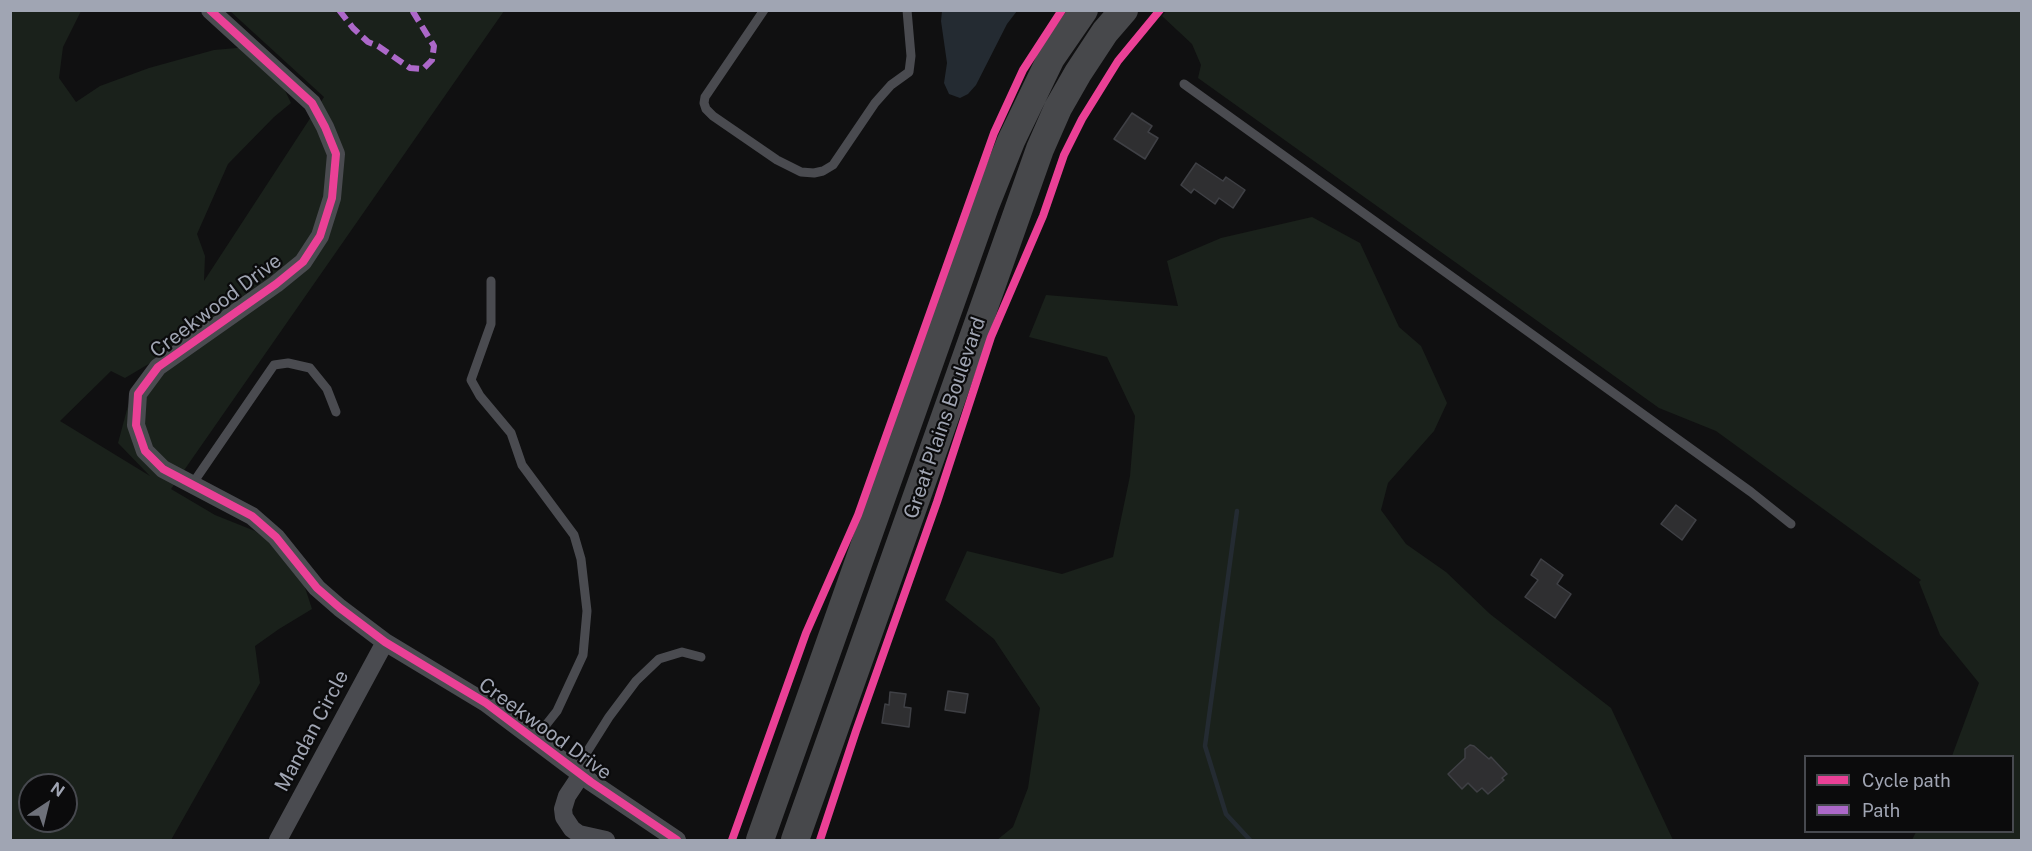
<!DOCTYPE html>
<style>
body{margin:0}
#map{position:relative;width:2032px;height:851px;overflow:hidden;background:#101011;font-family:"Public Sans",sans-serif}
canvas{display:block}
.frame{position:absolute;inset:0;border:12px solid #a0a5b3;pointer-events:none}
.legend{position:absolute;left:1804px;top:755px;width:210px;height:78px;box-sizing:border-box;background:#0b0b0c;border:2px solid #47494f;margin:0;padding:8px 10px;list-style:none;font-size:18px;color:#a0a5b3}
.legend li{display:flex;align-items:center;gap:12px;height:30px}
.legend b{width:30px;border:2px solid #47494f}
.north{position:absolute;left:18px;top:773px;width:60px;height:60px;box-sizing:border-box;background:#0b0b0c;border:2px solid #47494f;border-radius:50%;rotate:35deg;font-size:16px;font-weight:700;line-height:24px;text-align:center;color:#a0a5b3}
.north::after{content:'';display:block;margin:auto;width:21px;height:27px;background:#6e717a;clip-path:polygon(50% 0,100% 100%,50% 72%,0 100%)}
</style>
<div id="map">
<canvas width="2032" height="851"></canvas>
<div class="frame"></div>
<ul class="legend">
<li><b style="height:8px;background:#ea4096"></b>Cycle path</li>
<li><b style="height:8px;background:#ac68c9"></b>Path</li>
</ul>
<div class="north">N</div>
</div>
<script>
const c = document.querySelector('canvas').getContext('2d');
c.lineJoin = 'round';
function paint(path, color) {
  c.fillStyle = color;
  c.fill(path, 'evenodd');
}
function poly(rows) {
  const path = new Path2D();
  for (const r of rows) {
    path.moveTo(r[0], r[1]);
    for (let i = 2; i < r.length; i += 2) path.lineTo(r[i], r[i + 1]);
  }
  return path;
}
function stroke(path, color, width, dash) {
  c.strokeStyle = color;
  c.lineWidth = width;
  c.lineCap = dash ? 'butt' : 'round';
  c.setLineDash(dash || []);
  c.stroke(path);
}
function write(font, color, halo, rows, align = 'center') {
  c.font = font + ' "Public Sans",sans-serif';
  c.lineWidth = 4.5;
  c.setLineDash([]);
  c.textBaseline = 'middle';
  c.strokeStyle = halo;
  c.fillStyle = color;
  for (const [text, x, y, turn = 0] of rows) {
    c.save();
    c.translate(x, y);
    c.rotate((+turn || 0) * Math.PI / 180);
    c.textAlign = isNaN(turn) ? turn : align;
    if (halo) c.strokeText(text, 0, 0);
    c.fillText(text, 0, 0);
    c.restore();
  }
}
const green = poly([
 [1167,10,2021,11,2021,840,1912,840,1916,832,2012,832,2012,756,1952,756,1979,683,1940,635,1919,582,1921,580,1716,431,1659,408,1198,78,1201,65,1192,44,1162,16],
 [10,11,81,11,63,47,59,78,76,102,100,86,149,68,214,50,248,47,278,76,291,103,274,117,228,164,197,234,205,256,204,281,324,97,230,11,504,11,171,489,215,515,255,531,297,563,312,609,279,629,255,646,260,683,171,840,11,840],
 [152,362,129,402,118,443,150,476,60,421,111,371,125,378],
 [30,785,66,785,66,821,30,821],
 [1312,217,1360,243,1399,327,1421,346,1447,403,1434,431,1388,483,1381,510,1406,544,1446,572,1490,614,1611,708,1673,840,997,840,1013,827,1028,788,1040,708,994,639,945,600,967,551,1062,574,1113,557,1130,476,1135,416,1107,357,1029,337,1046,295,1178,306,1167,261,1221,238]
]);
const water = poly([
 [942,11,1017,11,1007,24,976,85,968,94,960,98,949,94,944,83,947,63,941,21]
]);
const stream = poly([
 [1237,511,1205,746,1226,814,1250,840]
]);
const building = poly([
 [1132,113,1152,126,1148,132,1158,138,1145,159,1114,139,1132,113],
 [1196,163,1223,181,1226,177,1245,190,1233,208,1219,198,1215,204,1194,189,1191,193,1181,185,1196,163],
 [1676,505,1696,520,1682,540,1661,524,1676,505],
 [1541,559,1563,575,1557,584,1571,594,1555,618,1525,597,1538,580,1531,575,1541,559],
 [948,691,968,694,965,713,945,710,948,691],
 [890,692,906,694,904,707,911,708,909,727,882,723,885,704,889,705,890,692],
 [1470,745,1474,746,1489,759,1491,757,1507,774,1502,778,1504,780,1488,794,1482,788,1477,792,1468,783,1462,789,1448,774,1465,758,1465,749,1470,745]
]);
const lane = poly([
 [764,10,705,97,704,103,706,109,713,116,777,160,801,172,814,173,823,171,833,165,875,103,891,85,909,72,911,56,907,10],
 [1184,84,1751,492,1791,524],
 [491,281,491,324,471,380,480,396,511,433,522,465,574,535,581,559,587,611,583,655,557,711,534,740],
 [193,483,274,365,288,363,310,368,327,389,336,412],
 [575,771,609,717,636,681,659,659,682,652,701,657]
]);
const street = poly([
 [210,10,312,103,325,127,336,154,332,198,320,236,303,262,276,284,158,367,138,394,136,425,145,451,163,469,252,516,276,537,317,588,340,608,385,642,486,703,591,782,677,840],
 [581,775,567,796,563,809,564,817,572,829,579,834,606,840],
 [278,840,385,642]
]);
const primary = poly([
 [760,840,985,206,1011,141,1051,58,1084,10],
 [795,840,1040,149,1058,108,1078,73,1105,32,1124,10]
]);
const quiet = poly([
 [339,10,353,28,368,42,378,46,410,68,423,69,432,60,434,46,412,10]
]);
const cycleway = poly([
 [210,10,312,103,325,127,336,154,332,198,320,236,303,262,276,284,158,367,138,394,136,425,145,451,163,469,252,516,276,537,317,588,340,608,385,642,486,703,591,782,677,840],
 [732,840,806,633,858,515,994,133,1023,70,1062,10],
 [820,840,856,731,937,502,991,337,1043,216,1064,155,1082,119,1118,61,1160,10]
]);
const streetNames = [
 ["Creekwood Drive",216,306,-37],
 ["Great Plains Boulevard",945,418,-71],
 ["Creekwood Drive",545,729,36],
 ["Mandan Circle",312,731,-62]
];
paint(green, '#1a211b');
paint(water, '#242b32');
stroke(stream, '#242b32', 4.5);
paint(building, '#2f2f31');
stroke(building, '#3f4045', 1.5);
stroke(lane, '#4a4b50', 9);
stroke(street, '#4a4b50', 18);
stroke(primary, '#47484b', 28);
stroke(quiet, '#ac68c9', 6, [12, 6]);
stroke(cycleway, '#ea4096', 8);
write('20px', '#a0a5b3', '#0b0b0c', streetNames);
</script>
